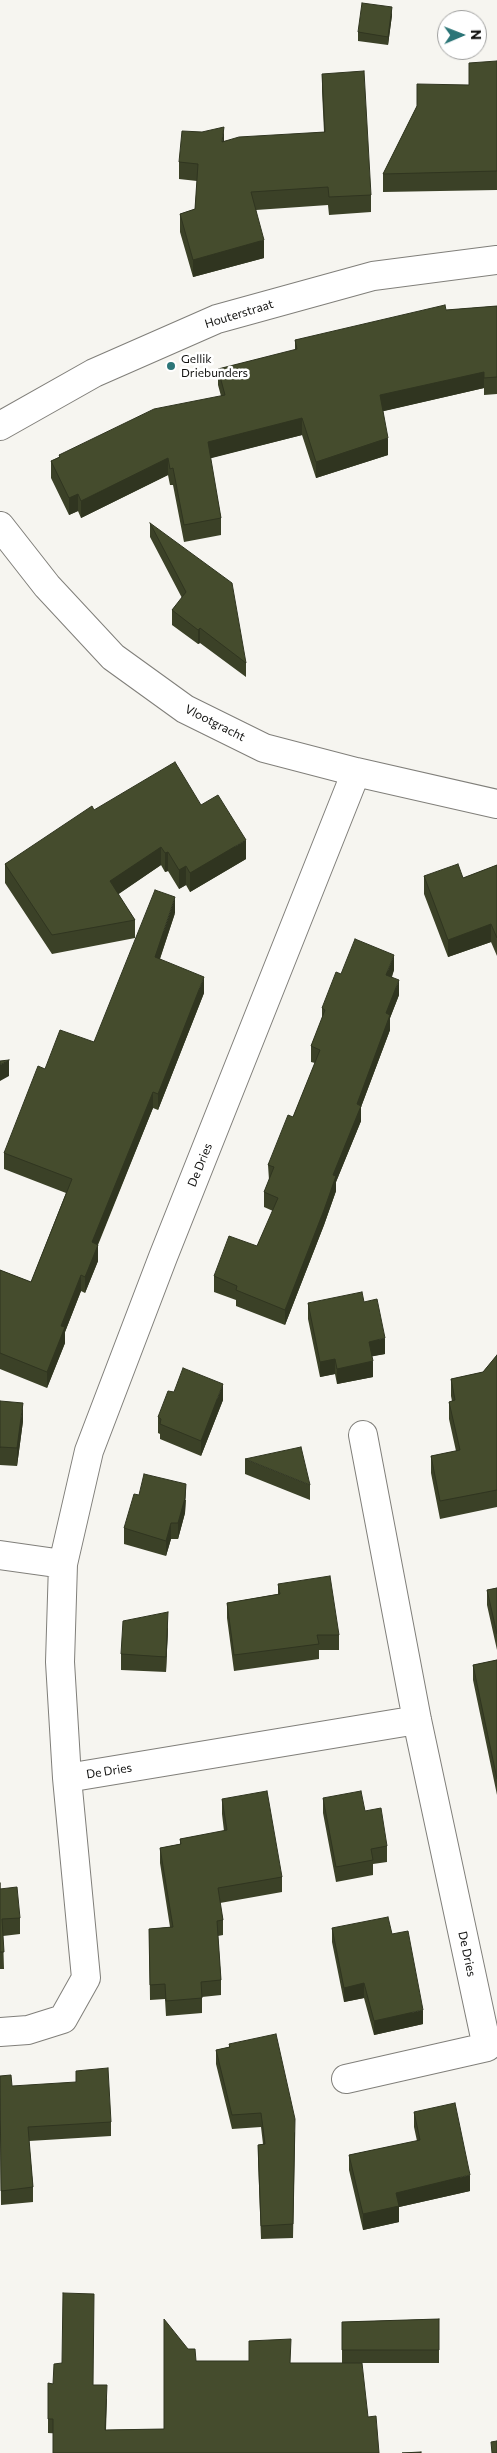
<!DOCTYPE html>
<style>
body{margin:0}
#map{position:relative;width:497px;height:2453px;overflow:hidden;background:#f6f5f0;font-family:Commissioner,sans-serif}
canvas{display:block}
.north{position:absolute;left:437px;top:10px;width:50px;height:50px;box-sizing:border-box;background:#fff;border:1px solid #a0a09f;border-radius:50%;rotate:89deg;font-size:14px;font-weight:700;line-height:20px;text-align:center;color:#121210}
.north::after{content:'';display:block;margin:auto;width:18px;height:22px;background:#2b7577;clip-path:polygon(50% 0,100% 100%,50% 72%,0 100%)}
</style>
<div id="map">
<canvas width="497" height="2453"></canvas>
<div class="north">N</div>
</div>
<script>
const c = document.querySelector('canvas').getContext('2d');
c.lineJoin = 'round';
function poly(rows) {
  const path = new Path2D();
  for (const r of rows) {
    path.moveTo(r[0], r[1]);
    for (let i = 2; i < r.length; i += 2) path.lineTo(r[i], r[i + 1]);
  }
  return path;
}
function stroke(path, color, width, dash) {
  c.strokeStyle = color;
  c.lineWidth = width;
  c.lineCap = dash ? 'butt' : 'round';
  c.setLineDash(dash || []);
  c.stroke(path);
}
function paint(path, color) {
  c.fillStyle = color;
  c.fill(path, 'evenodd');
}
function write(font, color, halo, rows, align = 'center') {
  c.font = font + ' Commissioner,sans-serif';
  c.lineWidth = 5;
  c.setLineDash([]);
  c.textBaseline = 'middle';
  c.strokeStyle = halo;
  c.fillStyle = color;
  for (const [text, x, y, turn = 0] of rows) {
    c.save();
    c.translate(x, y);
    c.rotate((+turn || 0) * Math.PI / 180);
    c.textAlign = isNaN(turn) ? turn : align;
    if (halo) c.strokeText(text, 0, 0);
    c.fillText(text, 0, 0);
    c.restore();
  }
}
const minor = poly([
 [0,426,94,373,217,319,373,276,497,260],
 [0,526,47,586,113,657,185,709,264,748,356,772,497,804],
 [0,1555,63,1564],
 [67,1778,417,1720],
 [0,2032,28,2030,63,2019,86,1978,67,1778,60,1662,63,1564,89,1451,163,1257,356,772],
 [346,2079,487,2047,417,1720,363,1435]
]);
const wall = poly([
 [392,15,388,45,358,41,358,32],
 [497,61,497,190,383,192,383,174,417,106,469,85],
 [322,74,371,195,371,212,329,215,328,205,256,210,264,258,193,277,180,232,180,214,195,209,197,181,179,179,179,162,224,141,324,132,322,91],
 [497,306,497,394,484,395,484,388,383,411,388,455,316,478,302,435,210,458,221,518,221,535,184,542,173,485,170,485,168,475,81,518,78,511,69,515,51,478,51,461,59,457,59,455,221,396,218,385,218,369,295,350,295,340,446,310],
 [150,523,246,663,246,677,200,643,198,644,172,625,172,610,182,598,150,537],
 [201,805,246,859,190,892,186,885,179,889,168,871,165,872,161,865,118,894,135,920,135,938,52,954,5,883,5,864,94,810],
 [497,865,497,956,491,942,448,957,424,894,424,876,463,878],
 [175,913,160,959,204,993,158,1110,153,1108,98,1245,98,1261,85,1293,81,1291,65,1332,65,1343,47,1388,0,1369,0,1270,31,1282,66,1193,4,1169,4,1153,45,1069,94,1042],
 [394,970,392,977,399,995,390,1018,390,1030,361,1107,361,1121,336,1182,336,1191,324,1225,285,1325,236,1306,236,1300,214,1292,214,1276,257,1246,273,1211,264,1207,264,1192,269,1180,268,1165,293,1117,315,1063,311,1062,311,1046,322,1019,322,1008,341,974],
 [364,1302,385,1354,372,1356,373,1377,337,1384,335,1374,320,1377,308,1319,308,1303],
 [497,1355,497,1507,440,1519,431,1473,431,1456,456,1451,449,1419,449,1402,452,1401,451,1396,451,1379,483,1372],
 [174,1392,223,1400,201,1456,160,1439,160,1434,158,1433,158,1417],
 [0,1401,23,1421,17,1466,0,1465],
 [245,1459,310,1485,310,1500,245,1474],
 [139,1495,186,1500,185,1513,178,1539,171,1539,166,1556,124,1544,124,1528],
 [278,1584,339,1635,339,1650,319,1650,319,1659,234,1671,227,1618,227,1603,278,1594],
 [497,1588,497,1650,487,1605,487,1590],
 [168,1628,166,1672,121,1670,121,1654],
 [497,1660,497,1795,473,1680,473,1665],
 [323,1798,365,1811,387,1846,387,1862,373,1864,373,1875,336,1882,323,1813],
 [222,1799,282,1877,282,1892,220,1903,223,1920,223,1935,218,1936,221,1980,221,1995,202,1997,202,2013,166,2016,165,1999,150,2000,149,1929,170,1927,160,1863,160,1848,180,1844,180,1839,224,1831,222,1814],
 [0,1883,0,1889,20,1918,20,1934,3,1936,4,1969,0,1969],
 [332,1928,423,2024,374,2035,364,1998,344,2002,332,1942],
 [229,2044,295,2133,293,2238,261,2239,258,2159,258,2145,263,2144,261,2127,232,2129,216,2064,216,2050,229,2047],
 [0,2076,12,2086,111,2122,111,2136,29,2141,33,2187,33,2202,1,2205],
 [414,2112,470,2191,399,2207,399,2222,363,2230,349,2170,349,2155,417,2141,414,2127],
 [439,2319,439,2363,342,2363,342,2322],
 [196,2361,290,2363,368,2417,379,2453,48,2433,48,2383,53,2384,62,2363,93,2385,107,2399,106,2430,164,2429]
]);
const shadedWall = poly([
 [392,7,392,15,388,45,388,37],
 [224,127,224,144,222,142],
 [264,240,264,258,193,277,193,260],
 [484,372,484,388,380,412,380,395],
 [302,418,302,435,208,459,208,442],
 [388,438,388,455,316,478,316,462],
 [168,458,168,475,81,518,81,501],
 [78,494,78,511,69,515,69,498],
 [200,628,200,643,198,644,198,630],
 [246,840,246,859,190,892,190,873],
 [161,847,161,865,110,900,110,881],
 [168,852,168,871,165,872,165,853],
 [186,866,186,885,179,889,179,870],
 [175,897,175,913,155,973,155,957],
 [491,924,491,942,448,957,448,940],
 [394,955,394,970,386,990,386,975],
 [204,977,204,993,158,1110,158,1094],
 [399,980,399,995,390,1018,390,1030,361,1107,361,1121,336,1182,336,1191,324,1225,285,1325,285,1310,333,1175,357,1104,386,1013],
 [9,1060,9,1076,0,1081,0,1065],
 [153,1092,153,1108,92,1258,92,1242],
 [98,1245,98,1261,85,1293,85,1277],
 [81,1275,81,1291,65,1332,65,1343,47,1388,47,1372,61,1326],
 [385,1338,385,1354,369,1357,369,1342],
 [335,1359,335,1374,320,1377,320,1362],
 [373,1361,373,1377,337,1384,337,1369],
 [223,1384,223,1400,201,1456,201,1441],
 [23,1403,23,1421,17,1466,17,1448],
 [186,1484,185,1513,178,1539,178,1523],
 [171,1523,171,1539,166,1556,166,1541],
 [168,1612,168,1628,166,1672,166,1657],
 [364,1983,364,1998,344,2002,344,1988],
 [423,2010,423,2024,374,2035,374,2021],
 [470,2175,470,2191,399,2207,399,2222,363,2230,363,2214,396,2193]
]);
const building = poly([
 [362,3,392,7,388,37,358,32,362,3],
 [497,61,497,171,383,174,417,106,417,84,469,85,469,63,497,61],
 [364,71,371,195,329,197,328,187,251,192,264,240,193,260,180,214,195,209,198,164,179,162,182,131,202,132,224,127,222,142,239,137,325,132,322,74,364,71],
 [445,305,446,310,497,306,497,377,484,378,484,372,380,395,388,438,316,462,302,418,208,442,221,518,184,525,173,468,170,469,168,458,81,501,78,494,69,498,51,461,60,457,59,455,154,409,225,395,218,369,297,349,295,340,445,305],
 [150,523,232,583,246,663,200,628,198,630,172,610,186,592,150,523],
 [175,762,201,805,218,795,246,840,190,873,186,866,179,870,168,852,165,853,161,847,110,881,135,920,52,935,5,864,92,806,94,810,175,762],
 [458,864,463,878,497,865,497,938,491,924,448,940,424,876,458,864],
 [155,890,175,897,155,957,204,977,158,1094,153,1092,92,1242,98,1245,85,1277,81,1275,61,1326,65,1327,47,1372,0,1353,0,1270,31,1282,72,1179,4,1153,38,1066,45,1069,60,1030,94,1042,155,890],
 [355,939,394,955,386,975,399,980,386,1013,390,1015,357,1104,361,1106,333,1175,336,1176,324,1210,285,1310,236,1290,237,1286,214,1276,229,1236,257,1246,278,1198,264,1192,274,1167,268,1165,288,1115,293,1117,320,1050,311,1046,325,1010,322,1008,336,972,341,974,355,939],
 [9,1060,0,1065,0,1061,9,1060],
 [362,1292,364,1302,377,1299,385,1338,369,1342,373,1361,337,1369,335,1359,320,1362,308,1303,362,1292],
 [497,1355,497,1490,440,1501,431,1456,460,1450,449,1402,455,1400,451,1379,483,1372,497,1355],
 [183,1368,223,1384,201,1441,160,1424,161,1419,158,1417,168,1391,174,1392,183,1368],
 [0,1401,23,1403,17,1448,0,1447,0,1448,0,1401],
 [301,1447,310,1485,245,1459,301,1447],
 [144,1474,186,1484,185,1498,178,1523,171,1523,166,1541,124,1528,134,1494,139,1495,144,1474],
 [330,1576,339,1635,317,1635,319,1644,234,1655,227,1603,280,1594,278,1584,330,1576],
 [497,1588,497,1634,487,1590,497,1588],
 [168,1612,166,1657,121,1654,123,1621,168,1612],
 [497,1660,497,1779,473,1665,497,1660],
 [267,1791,282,1877,218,1888,223,1920,217,1921,221,1980,201,1982,202,1998,166,2001,165,1984,150,1985,149,1929,173,1927,160,1848,181,1844,180,1839,227,1830,222,1799,267,1791],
 [361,1791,365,1811,381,1808,387,1846,371,1849,373,1860,336,1867,323,1798,361,1791],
 [0,1883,0,1889,17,1887,20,1918,2,1919,4,1952,0,1952,0,1883],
 [388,1917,392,1934,408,1931,423,2010,374,2021,364,1983,344,1988,332,1928,388,1917],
 [276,2034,295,2119,293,2224,261,2226,258,2145,265,2144,261,2113,232,2115,216,2050,230,2047,229,2044,276,2034],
 [108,2068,111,2122,28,2127,33,2187,1,2191,0,2076,11,2075,12,2086,76,2082,76,2071,108,2068],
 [455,2103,470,2175,396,2193,399,2206,363,2214,349,2155,420,2140,414,2112,455,2103],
 [63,2293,94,2294,93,2385,107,2385,105,2430,164,2429,164,2319,188,2349,195,2349,196,2361,249,2361,249,2341,291,2339,290,2363,362,2363,368,2417,376,2416,379,2453,53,2453,53,2419,48,2419,48,2383,53,2384,54,2364,62,2363,63,2293],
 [439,2319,439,2350,342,2350,342,2322,439,2319],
 [497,2441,497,2453,492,2453,491,2442,497,2441],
 [421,2452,421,2453,402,2453,421,2452]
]);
const markers = [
 [171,366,5,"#2b7577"]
];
const streetNames = [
 ["Houterstraat",239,314,-17],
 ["Vlootgracht",215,723,27],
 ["De Dries",200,1165,-68],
 ["De Dries",109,1771,-9],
 ["De Dries",467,1954,78]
];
const poiNames = [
 ["Gellik",181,359],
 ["Driebunders",181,373]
];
stroke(minor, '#807f7a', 30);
stroke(minor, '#fff', 28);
paint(wall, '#3b4127');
paint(shadedWall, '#303520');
paint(building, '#454c2d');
stroke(building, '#303520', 1);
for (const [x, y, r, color] of markers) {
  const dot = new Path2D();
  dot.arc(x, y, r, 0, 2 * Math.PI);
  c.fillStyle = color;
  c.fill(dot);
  stroke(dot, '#fff', 2);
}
write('12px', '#121210', '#fff', streetNames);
write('12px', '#121210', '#fff', poiNames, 'left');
</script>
